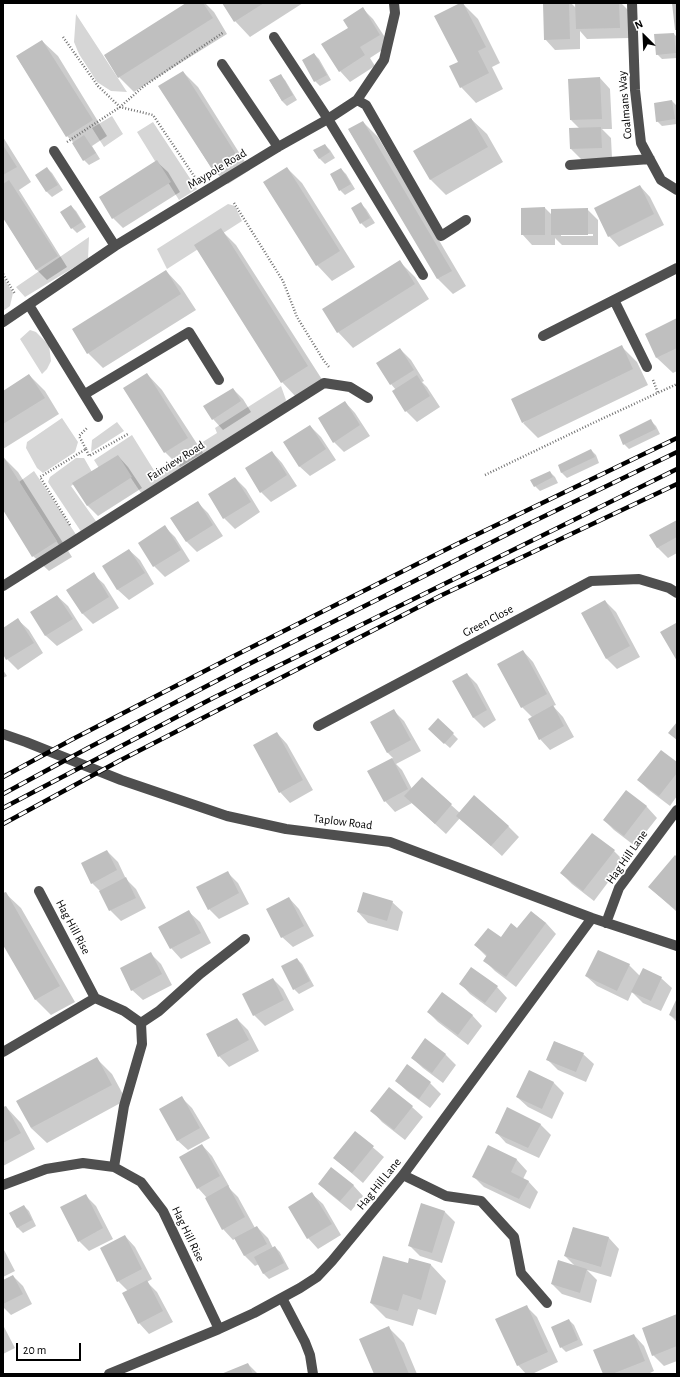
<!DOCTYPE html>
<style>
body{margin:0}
#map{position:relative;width:680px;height:1377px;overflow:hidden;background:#fff;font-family:"Alegreya Sans",sans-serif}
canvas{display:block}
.frame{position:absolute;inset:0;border:4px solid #000;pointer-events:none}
.north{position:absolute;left:624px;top:16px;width:40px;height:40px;-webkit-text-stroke:3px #fff;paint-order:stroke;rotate:336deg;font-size:11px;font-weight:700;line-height:16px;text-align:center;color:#000}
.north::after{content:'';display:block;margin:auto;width:14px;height:18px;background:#000;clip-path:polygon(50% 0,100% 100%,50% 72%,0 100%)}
.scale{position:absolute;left:16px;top:1343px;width:65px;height:18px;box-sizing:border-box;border:2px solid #000;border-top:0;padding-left:5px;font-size:12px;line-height:14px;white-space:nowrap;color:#000;-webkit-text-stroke:3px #fff;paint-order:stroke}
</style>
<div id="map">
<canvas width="680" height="1377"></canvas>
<div class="frame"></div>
<div class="north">N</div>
<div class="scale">20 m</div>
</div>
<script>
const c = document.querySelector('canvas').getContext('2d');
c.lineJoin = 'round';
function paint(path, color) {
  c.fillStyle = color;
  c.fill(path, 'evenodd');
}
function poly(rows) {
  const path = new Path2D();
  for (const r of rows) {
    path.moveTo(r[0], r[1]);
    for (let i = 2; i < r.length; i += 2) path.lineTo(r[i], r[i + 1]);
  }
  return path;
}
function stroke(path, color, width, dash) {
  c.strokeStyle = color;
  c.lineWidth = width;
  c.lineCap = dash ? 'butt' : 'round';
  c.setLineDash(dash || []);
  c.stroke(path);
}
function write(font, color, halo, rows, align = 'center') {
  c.font = font + ' "Alegreya Sans",sans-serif';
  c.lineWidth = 3.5;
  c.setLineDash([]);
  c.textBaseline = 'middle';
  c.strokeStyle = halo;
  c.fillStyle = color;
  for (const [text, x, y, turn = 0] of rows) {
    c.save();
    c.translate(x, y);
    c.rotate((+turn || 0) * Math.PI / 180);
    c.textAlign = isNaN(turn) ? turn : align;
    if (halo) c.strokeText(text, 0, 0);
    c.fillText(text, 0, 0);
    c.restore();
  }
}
const green = poly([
 [76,14,127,92,111,91,97,82,79,54,74,42],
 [112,116,123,134,104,147,92,128],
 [153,122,197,189,179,200,137,132],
 [228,204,235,206,242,221,167,269,157,249],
 [89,237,88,259,25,297,16,287],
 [3,277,13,293,10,306,3,311],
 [30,330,36,332,49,345,51,361,47,369,42,374,20,339],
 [281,386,286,400,283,407,141,493,117,457,99,468,94,460,132,435,155,472,217,433,215,428],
 [62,418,78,442,75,452,43,473,37,468,26,448,27,442],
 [117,422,124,431,91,452,92,440],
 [76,458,84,458,92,472,71,486,98,524,82,533,48,482,50,477],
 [34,471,77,536,59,545,19,482]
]);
const shadow = poly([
 [188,3,205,3,214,12,227,34,134,92,119,77],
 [223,3,303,3,250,37,235,21],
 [462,3,478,19,500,63,492,67,503,89,476,103,461,87],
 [544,3,571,3,576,8,576,3,621,3,629,11,630,38,587,39,580,31,580,49,555,50,545,39],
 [363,9,373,19,390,45,370,58,375,66,350,82,340,71],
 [674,34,677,37,677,58,662,59,657,54],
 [42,41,58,56,107,136,92,146,100,159,89,165,84,160,73,142,67,136,17,57],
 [314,54,319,59,331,80,320,86,315,81],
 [183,72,198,87,250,170,228,184,212,169,160,86],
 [280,75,285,80,297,100,287,106,282,101,270,81],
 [600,78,610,89,612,129,602,129,611,138,612,158,582,160,571,149,570,129,580,129,571,120],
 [672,101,677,106,677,124,662,126,657,121],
 [471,119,487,134,503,162,446,195,431,180,415,152],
 [363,122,378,137,466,286,453,294,438,279,349,130],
 [3,137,31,182,19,190,67,267,47,280,36,269,3,217],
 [325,145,330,150,335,158,325,164,320,159,315,151],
 [157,162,168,172,180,192,123,228,113,218],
 [47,168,52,173,63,190,52,197,47,192,36,175],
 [287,168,302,183,355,267,332,281,317,265,265,182],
 [341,169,346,174,355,189,345,195,340,190],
 [640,186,650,197,664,225,619,247,609,236],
 [361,204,366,209,375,223,366,228,361,223],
 [71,206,76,211,86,227,77,233,72,228],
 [545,208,552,215,587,209,598,220,598,245,562,245,555,238,555,245,532,245,522,234],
 [561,234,593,234,593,236,561,236],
 [221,230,236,245,323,381,297,398,282,382],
 [400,262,415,277,429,299,353,348,338,332],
 [166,271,181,287,196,310,103,368,88,353],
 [677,320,677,371,673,373,657,358,646,334],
 [622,347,637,362,648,385,538,438,523,423],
 [400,349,411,360,424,381,422,382,427,387,440,407,417,422,406,411,393,391,396,390,391,384,378,363],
 [147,374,162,390,203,453,180,467,165,452],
 [29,375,45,391,59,414,3,449,3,392],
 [233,389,243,399,251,412,223,430,213,419],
 [345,402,355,413,370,436,344,452,334,442],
 [651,421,656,426,660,434,629,449,624,444],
 [310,426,321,437,336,460,310,476,299,466],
 [591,450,596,455,599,463,567,478,562,473,559,466],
 [272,452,282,463,297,486,271,502,261,492],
 [118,456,128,467,142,488,98,516,87,505],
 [3,457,18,472,72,557,49,571,33,556,3,508],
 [550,472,555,477,558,483,540,491,535,486],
 [235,478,246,489,260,512,235,529,224,518],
 [197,502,208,513,223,536,197,552,187,542,172,518],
 [677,521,677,553,668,558,657,547],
 [165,527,175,537,190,561,165,577,154,566,139,543],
 [129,550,140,560,154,584,129,600,118,590,103,566],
 [93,574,104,584,119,608,93,624,82,613],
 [57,596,68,606,83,630,57,646,46,636,31,612],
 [605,601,616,612,640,657,617,669,607,659],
 [18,620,29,630,43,653,18,670,7,659,3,653,3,629],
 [523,651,533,662,556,705,553,706,563,717,574,737,550,750,540,739,532,717,522,707],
 [3,670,7,676,3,678],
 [467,674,477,684,496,720,484,728,473,717],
 [394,711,404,721,421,751,396,764,402,770,412,789,422,779,460,813,508,826,519,837,502,856,460,818,446,834,412,803,395,812,385,801,369,772,393,758,388,753,371,723],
 [277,733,287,744,313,790,290,803,280,792],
 [434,734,453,734,458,739,450,748],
 [677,764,677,796,670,806,649,790,638,780],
 [626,791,647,807,657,818,635,846,614,830,604,820],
 [107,851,118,862,126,879,136,889,146,908,121,921,110,910,102,893,92,883],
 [614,851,624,861,594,901,572,884,561,873],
 [677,858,677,912,649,887],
 [227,872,238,883,249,904,219,919,209,909],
 [5,893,21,908,75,1002,51,1015,36,1000,3,943,3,895],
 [289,898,299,909,314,936,293,947,282,937],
 [392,902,403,912,398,931,368,923,358,912],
 [189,912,200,922,211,943,181,959,171,948],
 [531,912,546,923,556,934,516,987,495,971,485,961,487,957,475,945,501,939,518,930],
 [150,953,161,964,172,985,143,1000,132,990],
 [297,959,302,964,314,986,299,994,294,989],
 [629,965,640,976,661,978,672,988,661,1011,643,1003,632,992,628,1001,597,986,586,976],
 [273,979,283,989,294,1010,265,1026,254,1015],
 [460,983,497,987,507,998,496,1013,470,994],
 [677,1000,677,1022,670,1015],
 [428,1012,472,1015,482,1026,468,1045,438,1022],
 [237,1019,248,1030,259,1051,229,1067,219,1056],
 [425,1040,446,1055,456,1065,443,1083,423,1068,412,1058],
 [583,1054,594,1064,586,1082,558,1070,547,1059],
 [97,1059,112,1074,126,1100,47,1143,31,1128],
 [407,1066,430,1083,441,1094,430,1108,407,1091,396,1081],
 [529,1071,554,1083,564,1093,552,1119,528,1107,517,1097],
 [390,1089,412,1107,423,1117,405,1140,382,1122,372,1111],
 [182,1098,192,1108,210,1138,188,1150,177,1140],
 [6,1107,21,1123,35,1149,3,1166,3,1109],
 [540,1124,551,1135,539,1158,506,1143,496,1132],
 [355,1132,384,1157,363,1183,334,1158],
 [202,1145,212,1156,229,1186,228,1187,238,1197,255,1228,257,1227,268,1238,273,1248,275,1247,280,1252,289,1269,269,1279,264,1274,259,1264,255,1266,245,1256,236,1238,233,1240,223,1229,207,1198,198,1188],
 [488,1147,517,1160,527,1171,523,1179,528,1181,538,1192,530,1209,484,1187,474,1177],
 [319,1184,353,1185,363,1196,351,1211,330,1194],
 [312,1194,323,1204,341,1235,318,1249,308,1238,289,1208],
 [86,1196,96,1206,113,1239,89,1251,79,1241],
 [422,1204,445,1212,455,1222,442,1263,420,1256,409,1245],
 [24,1206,29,1211,36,1226,23,1233,18,1228,10,1213],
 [573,1228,609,1238,619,1249,611,1277,587,1270,597,1280,591,1303,562,1294,552,1284,575,1266,565,1256],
 [125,1236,135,1247,152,1279,147,1282,157,1292,173,1322,149,1334,139,1323,128,1291,118,1281],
 [3,1248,15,1271,3,1277],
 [410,1259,431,1265,446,1281,436,1315,418,1309,413,1326,386,1318,371,1303,408,1264],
 [13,1276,23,1286,32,1304,11,1315,3,1307,3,1281],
 [526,1306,537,1317,558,1362,532,1374,526,1374,518,1365],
 [677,1315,677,1361,664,1366,653,1355],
 [569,1320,574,1325,583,1345,566,1352,561,1347],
 [3,1325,15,1348,3,1354],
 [389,1328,404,1343,417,1374,375,1374],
 [634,1335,644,1346,654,1371,648,1374,604,1374],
 [248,1364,258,1374,224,1374]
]);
const building = poly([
 [186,3,203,3,213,18,118,78,104,55],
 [222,3,264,3,234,22],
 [460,3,463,3,486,47,478,51,489,73,460,88,449,66,458,62,434,16],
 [543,3,569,3,570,39,544,40],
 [575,3,619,3,620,28,576,29],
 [672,3,677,3,677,30,675,30],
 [363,7,380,35,360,47,365,55,339,72,321,44,348,28,343,20],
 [674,33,676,53,656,55,654,34],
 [42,40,93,120,66,137,16,56],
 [314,53,327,75,314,82,302,60],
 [183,71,236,154,212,169,158,86],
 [281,74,293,95,282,101,269,80],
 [600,77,602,119,570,120,568,79],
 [672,100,675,119,656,122,654,103],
 [471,118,488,147,430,180,413,151],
 [363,121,452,271,437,279,348,129],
 [601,127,602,148,570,149,569,128],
 [84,135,96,153,83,161,72,143],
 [325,144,330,152,319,159,313,150],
 [3,145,17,167,3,175],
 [157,160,171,182,112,219,99,197],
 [47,167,58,185,46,192,35,175],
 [287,167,340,251,316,266,263,182],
 [341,168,351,184,339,191,330,174],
 [9,180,58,256,36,270,3,218,3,184],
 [640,185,654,214,608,237,594,208],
 [361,202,370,218,360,224,351,208],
 [71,205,82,222,71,229,60,212],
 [545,207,545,235,521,235,521,208],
 [588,208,588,235,551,235,551,209],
 [221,228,308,366,281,383,194,245],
 [400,260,415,284,337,333,322,309],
 [166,270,181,294,87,354,72,329],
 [677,318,677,348,656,358,645,334],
 [622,345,633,369,522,423,511,399],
 [400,348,414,370,390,385,376,363],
 [147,373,188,438,164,453,123,388],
 [29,374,45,398,3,424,3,391],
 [417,375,430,396,405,412,392,391],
 [233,388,241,401,212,420,203,406],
 [345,401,360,425,333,443,318,418],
 [651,419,656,429,623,445,619,435],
 [310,425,326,449,299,467,283,442],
 [591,449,595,457,561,473,558,465],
 [272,451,287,475,260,493,245,468],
 [118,455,132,477,87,506,72,483],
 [3,456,57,541,32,557,3,510],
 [550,471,553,477,534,487,530,480],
 [235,477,251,502,223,519,208,494],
 [198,501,213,525,186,542,170,518],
 [677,520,677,537,657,548,649,535],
 [165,525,181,550,153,567,138,543],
 [129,549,145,573,117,590,102,566],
 [94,572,109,597,82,614,66,590],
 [57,595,73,619,45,636,30,612],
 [605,600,630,646,606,659,581,613],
 [18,618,34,643,6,660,3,654,3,628],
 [676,623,677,624,677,661,660,632],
 [523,650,547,694,521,708,497,664],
 [467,673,487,710,473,718,452,681],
 [553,705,564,726,539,740,528,719],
 [394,709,411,740,387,753,370,722],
 [438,718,454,733,444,744,428,729],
 [677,722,677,740,668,733],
 [277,732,303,780,279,793,253,745],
 [661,750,677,762,677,773,659,796,637,780],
 [392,758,408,789,384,802,367,771],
 [422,777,452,804,435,824,404,796],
 [626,790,647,806,624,836,603,820],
 [474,795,509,826,491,846,456,816],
 [592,833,615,850,583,891,560,873],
 [107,850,117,870,91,884,81,863],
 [675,855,677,857,677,911,648,887],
 [228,871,239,893,208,910,196,887],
 [126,877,136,898,109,911,99,891],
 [6,892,60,986,35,1000,3,945,3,893],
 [363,892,393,901,387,921,357,912],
 [289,897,304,926,281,938,266,909],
 [189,910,201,933,170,949,158,927],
 [531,911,546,923,506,977,483,961,487,955,474,945,488,928,501,937,511,923,517,928],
 [598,950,630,964,617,991,585,976],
 [151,952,162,974,131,991,120,968],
 [297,958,310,981,293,990,281,966],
 [471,967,498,986,485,1003,459,984],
 [643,968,662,977,651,1001,631,992],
 [273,978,284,1000,253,1016,242,994],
 [442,992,473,1015,458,1035,427,1012],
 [677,998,677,1019,669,1015],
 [237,1018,249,1040,218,1057,206,1034],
 [425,1038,446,1054,432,1073,411,1058],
 [554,1041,584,1053,576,1072,546,1060],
 [97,1057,112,1085,31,1128,16,1101],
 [407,1064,431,1082,419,1099,395,1081],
 [529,1070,554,1082,542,1109,516,1097],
 [389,1087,413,1106,394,1130,370,1111],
 [182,1096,200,1128,177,1141,159,1109],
 [6,1106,21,1133,3,1143,3,1107],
 [507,1107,541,1124,528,1148,495,1133],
 [355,1131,374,1146,352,1173,333,1158],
 [202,1144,220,1176,197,1189,179,1157],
 [488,1145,517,1159,511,1172,529,1181,519,1199,472,1177],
 [331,1167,354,1185,340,1201,318,1184],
 [228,1185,245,1217,222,1230,205,1198],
 [312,1192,332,1224,307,1239,288,1207],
 [86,1194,103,1228,78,1242,60,1207],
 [421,1203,445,1211,432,1253,408,1246],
 [24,1205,32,1220,17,1228,9,1213],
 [257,1226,267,1244,244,1256,234,1238],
 [573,1227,609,1237,601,1267,564,1256],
 [125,1235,142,1269,117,1282,100,1248],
 [275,1246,284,1263,263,1274,254,1257],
 [383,1256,408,1263,409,1258,431,1264,421,1300,403,1294,398,1311,370,1303],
 [558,1260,587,1269,580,1293,551,1284],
 [13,1275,23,1294,3,1304,3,1280],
 [147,1280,163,1311,138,1324,122,1293],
 [527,1305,548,1352,517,1366,495,1319],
 [677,1314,677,1346,652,1356,642,1328],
 [569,1319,578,1340,560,1348,551,1327],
 [389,1326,409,1374,374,1374,359,1339],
 [634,1334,645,1361,612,1374,603,1374,593,1350],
 [248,1363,253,1374,221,1374]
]);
const path = poly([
 [63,37,98,86,120,107,153,115,196,179],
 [67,142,120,107,144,86,224,32],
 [234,203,283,281,297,317,324,361,329,367],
 [3,274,15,294],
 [653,380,658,393],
 [86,449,89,456,128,434],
 [485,475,593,423,677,384],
 [70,525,40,477,86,449,79,436,87,428]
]);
const minor = poly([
 [632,3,635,90,641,143,661,180,677,190],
 [274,37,328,119,423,275],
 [222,64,278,147],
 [357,100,366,105,441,236,466,220],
 [54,151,115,246],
 [570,165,650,159],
 [614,300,647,367],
 [29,305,98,417],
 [3,322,115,246,278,147,328,119,357,100,384,60,395,13,394,3],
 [543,336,677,268],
 [85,394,189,332,219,380],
 [3,586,324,383,350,387,368,398],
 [318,726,591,581,639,579,669,588,677,593],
 [3,734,26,742,121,780,227,816,286,829,390,842,592,918,677,946],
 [39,891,95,998,124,1011,141,1023],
 [606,923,619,888,677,810],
 [3,1052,95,998],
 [114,1167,124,1106,142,1044,141,1023,159,1011,200,974,245,939],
 [403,1175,446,1196,481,1201,514,1237,521,1273,547,1303],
 [3,1185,46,1169,83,1163,114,1167,141,1182,163,1211,219,1329],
 [282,1298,305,1342,310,1355,313,1374],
 [109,1374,219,1329,254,1313,300,1288,317,1277,332,1261,403,1175,592,918]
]);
const rail = poly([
 [3,777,71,740,226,660,455,545,677,438],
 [3,794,88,748,247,665,524,526,677,452],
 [3,808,213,698,677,469],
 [3,824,119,761,442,595,677,484]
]);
const streetNames = [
 ["Coalmans Way",625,105,-95],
 ["Maypole Road",217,169,-31],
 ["Fairview Road",176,461,-32],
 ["Green Close",488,621,-28],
 ["Taplow Road",343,822,7],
 ["Hag Hill Lane",627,857,-55],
 ["Hag Hill Rise",73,927,62],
 ["Hag Hill Lane",379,1184,-51],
 ["Hag Hill Rise",188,1234,64]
];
paint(green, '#d6d6d6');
paint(shadow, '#0003');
paint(building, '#bfbfbf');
stroke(path, '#717171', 2.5, [1, 2]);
stroke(minor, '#4f4f4f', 10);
stroke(rail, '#000', 4.5);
stroke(rail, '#fff', 3, [9]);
write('12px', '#000', '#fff', streetNames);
</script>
